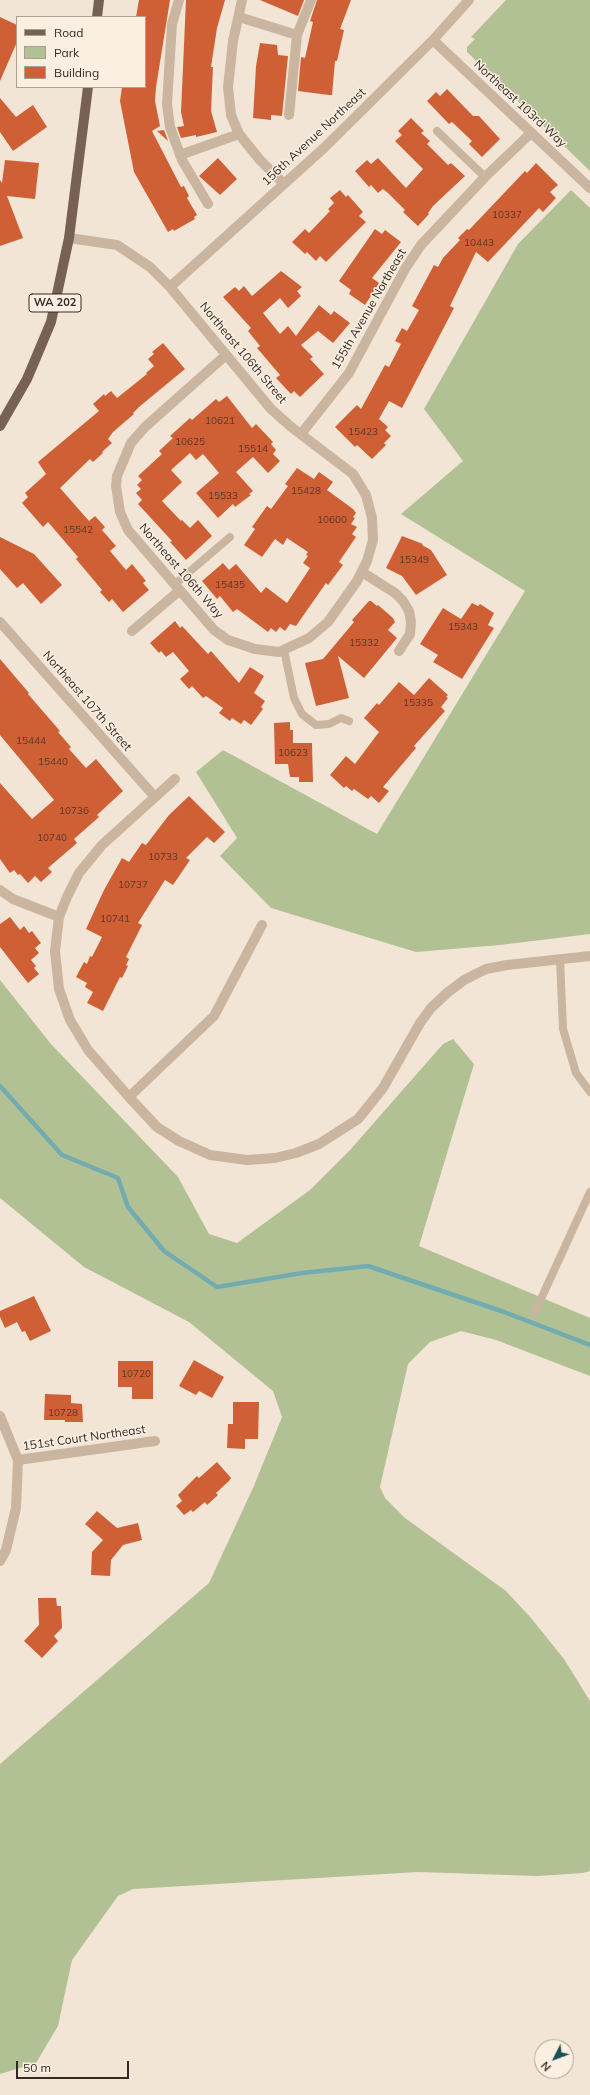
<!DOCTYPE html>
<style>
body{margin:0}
#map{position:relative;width:590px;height:2095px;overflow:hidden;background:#f2e5d5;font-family:Mulish,sans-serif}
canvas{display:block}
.legend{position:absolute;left:16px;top:16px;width:130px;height:72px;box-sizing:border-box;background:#faefe1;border:1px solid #aba095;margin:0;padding:5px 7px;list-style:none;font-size:12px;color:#342924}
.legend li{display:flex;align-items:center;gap:8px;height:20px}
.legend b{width:20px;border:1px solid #aba095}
.north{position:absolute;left:534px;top:2039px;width:40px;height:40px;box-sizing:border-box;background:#faefe1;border:1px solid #aba095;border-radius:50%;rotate:228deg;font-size:11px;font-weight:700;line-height:16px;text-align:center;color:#342924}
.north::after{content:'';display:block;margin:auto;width:14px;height:18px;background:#175157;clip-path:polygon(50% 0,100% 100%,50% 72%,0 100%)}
.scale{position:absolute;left:16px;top:2061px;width:113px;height:18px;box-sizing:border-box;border:2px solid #342924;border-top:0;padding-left:5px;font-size:12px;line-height:14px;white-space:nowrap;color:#342924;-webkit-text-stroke:3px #faefe1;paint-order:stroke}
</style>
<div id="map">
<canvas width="590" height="2095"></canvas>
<ul class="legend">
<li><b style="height:5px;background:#776154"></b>Road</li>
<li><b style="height:11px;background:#b1c194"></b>Park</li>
<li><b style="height:11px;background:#cf6036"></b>Building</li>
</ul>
<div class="north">N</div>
<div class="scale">50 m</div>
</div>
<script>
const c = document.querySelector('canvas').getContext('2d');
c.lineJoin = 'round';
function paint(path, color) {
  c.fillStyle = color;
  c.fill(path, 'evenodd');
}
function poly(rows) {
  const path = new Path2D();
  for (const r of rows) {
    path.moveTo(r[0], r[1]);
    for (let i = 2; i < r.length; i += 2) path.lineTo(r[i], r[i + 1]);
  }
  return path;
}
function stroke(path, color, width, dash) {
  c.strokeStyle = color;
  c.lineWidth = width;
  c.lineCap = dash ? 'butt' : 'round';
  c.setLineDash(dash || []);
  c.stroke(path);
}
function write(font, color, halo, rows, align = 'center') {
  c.font = font + ' Mulish,sans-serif';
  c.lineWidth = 3;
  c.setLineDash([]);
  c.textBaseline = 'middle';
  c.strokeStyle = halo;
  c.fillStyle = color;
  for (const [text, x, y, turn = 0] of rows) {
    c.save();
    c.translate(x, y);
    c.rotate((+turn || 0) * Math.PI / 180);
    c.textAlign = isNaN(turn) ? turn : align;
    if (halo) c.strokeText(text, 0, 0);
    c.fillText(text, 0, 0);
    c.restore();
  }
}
const green = poly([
 [506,0,590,0,590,171,467,52,467,47,475,39,471,37],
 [571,190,590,208,590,934,500,945,416,952,271,908,220,856,237,838,196,772,223,750,377,834,525,591,401,514,463,461,424,409,518,244],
 [0,980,51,1044,178,1177,209,1234,237,1243,310,1190,350,1150,443,1044,453,1039,474,1064,419,1246,590,1318,590,1376,496,1340,461,1331,430,1342,408,1364,380,1487,385,1498,405,1518,506,1591,531,1618,564,1659,590,1701,590,1871,583,1873,538,1876,418,1872,133,1889,118,1896,72,1960,58,2026,36,2063,0,2074,0,1764,209,1583,253,1488,282,1417,273,1391,189,1322,84,1267,0,1198]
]);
const stream = poly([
 [0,1086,62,1155,118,1178,128,1207,164,1251,217,1287,302,1273,368,1266,504,1312,590,1345]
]);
const building = poly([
 [139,0,170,0,156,87,155,101,160,126,152,131,181,187,184,186,189,196,187,198,197,215,194,217,195,219,174,231,173,229,168,232,134,172,120,101,122,87,145,87,145,17,136,17],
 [186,0,225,0,217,28,211,67,213,67,211,111,217,132,196,137,196,135,181,138,177,127,184,126,181,112],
 [260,0,304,0,298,16],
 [317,0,351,0,340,29,344,30,337,61,335,61,332,95,329,95,298,91,301,57,305,58,313,22,310,21],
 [0,17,17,25,17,42,0,81],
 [260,43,277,45,278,55,288,56,282,116,271,115,271,120,253,118,256,66],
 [447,89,473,116,479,116,500,139,482,157,469,144,472,141,452,122,449,124,427,101,436,92,440,96],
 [0,98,16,117,33,105,47,127,13,151,0,132],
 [411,118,424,131,421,133,430,141,427,144,448,165,451,163,465,176,433,206,428,213,429,214,418,226,403,212,405,210,388,193,383,189,378,193,371,185,369,187,355,171,367,160,371,164,378,158,406,188,423,169,395,141,402,135,398,131],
 [164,130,168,141,157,131],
 [218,158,237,179,220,195,199,176],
 [5,160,39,163,35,199,7,196,23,238,0,246,0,180,2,183],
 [536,163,558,185,550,192,556,198,543,212,539,208,488,262,476,252,450,306,454,308,402,408,389,401,379,419,388,427,385,430,391,436,384,443,386,445,372,459,357,445,355,447,335,427,357,405,361,409,385,365,389,367,401,344,395,341,402,328,407,331,419,310,412,306,434,265,438,267,443,258,460,240,458,238,467,229,469,230,525,171,527,173],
 [340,190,346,197,348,195,363,212,359,216,366,222,326,262,320,256,316,261,307,252,305,254,292,242,305,229,309,233,330,211,328,209,334,203,330,198],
 [375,229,382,234,385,230,401,242,372,278,379,283,365,305,349,294,351,290,339,281],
 [281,271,302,287,297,291,301,296,288,308,280,298,263,313,280,334,288,326,296,336,319,305,331,315,334,311,350,323,333,343,318,331,301,345,313,357,310,359,324,374,300,397,294,391,291,394,276,378,280,375,257,348,260,346,248,331,251,328,223,297,235,287,239,291,244,286,252,296],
 [163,343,185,369,139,407,133,413,134,414,113,432,108,439,112,443,102,452,103,453,93,462,90,459,60,488,89,521,95,516,105,527,102,530,116,546,110,551,126,570,132,564,146,581,143,583,149,590,123,612,112,599,109,602,100,592,102,590,76,559,78,557,48,522,43,527,22,503,28,497,25,493,46,474,38,462,99,411,93,404,104,394,105,396,111,391,117,398,147,374,146,373,154,366,148,359,154,354,152,352],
 [227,396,252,428,256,424,273,442,271,444,276,450,273,454,280,461,268,473,253,457,236,472,253,491,249,494,251,495,235,507,233,504,218,518,196,493,219,473,203,454,196,460,190,453,171,470,182,482,162,501,181,521,182,520,190,528,198,520,212,536,186,560,170,542,172,541,138,504,142,500,136,493,141,489,137,485,142,480,138,476,162,454,159,451,173,438,170,436,190,418,192,420,216,399,219,402],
 [297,468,314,479,319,472,333,482,327,490,353,509,356,513,353,517,355,518,351,524,357,527,352,534,356,537,339,562,343,565,328,585,326,583,296,626,290,624,285,631,280,627,276,632,271,628,268,632,237,609,233,612,220,596,217,599,202,581,223,563,229,570,236,564,261,593,266,587,287,603,310,568,303,563,308,556,306,555,308,552,287,538,283,545,275,539,262,557,244,545,255,529,252,527,267,506,271,509,288,486,285,484],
 [402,536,423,544,422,545,431,550,447,575,416,595,402,576,386,568],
 [0,537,34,554,62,585,41,604,23,583,17,588,0,569],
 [369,601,371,601,377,606,378,605,393,618,395,622,388,630,397,638,364,678,338,656,349,698,316,706,305,663,323,659,354,622,352,620],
 [472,603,478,606,480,604,494,613,488,625,494,628,462,679,433,662,438,655,420,644,443,608,461,619],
 [175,621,180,628,182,626,208,654,211,651,239,683,250,667,264,676,254,693,265,701,261,707,263,709,251,725,244,720,241,724,232,718,230,721,219,713,223,708,206,696,203,698,192,686,189,689,180,679,189,671,173,652,166,657,161,651,159,653,150,643],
 [0,659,29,693,28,694,60,731,58,732,71,747,69,749,86,768,96,759,123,791,97,815,99,817,74,839,77,843,48,868,52,872,41,882,35,876,28,883,20,874,18,875,14,870,10,873,0,859,0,783,32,819,54,800,0,735],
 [429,678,448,695,446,697,448,698,441,707,445,711,414,746,416,748,383,787,389,791,379,803,371,796,368,799,354,789,352,791,346,786,344,788,330,775,346,756,355,764,379,732,364,718,377,703,379,705,399,682,414,695],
 [290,722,290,730,293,730,293,743,312,743,313,782,299,782,299,777,290,777,288,764,275,764,274,723],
 [189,796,225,832,214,843,207,837,186,858,190,860,173,885,165,880,138,923,142,925,126,957,129,959,126,965,128,966,122,978,120,977,103,1011,87,1003,93,992,85,987,87,983,76,977,84,962,87,964,90,956,92,957,102,937,86,929,104,890,122,858,129,862,142,843,146,845,169,815],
 [10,917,20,930,24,926,29,933,32,931,41,943,35,948,39,953,31,960,36,966,34,968,39,974,28,983,0,947,0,924],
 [34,1296,51,1331,30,1341,25,1331,22,1332,17,1322,5,1328,0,1317,0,1311],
 [194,1360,224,1377,212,1398,199,1391,196,1395,179,1386],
 [118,1361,153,1361,153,1399,132,1399,132,1387,118,1387],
 [45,1394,71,1395,71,1403,82,1404,83,1422,65,1422,65,1420,44,1420],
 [233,1402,259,1402,258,1439,245,1439,245,1449,227,1448,228,1424,233,1424],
 [217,1462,231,1478,229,1481,216,1493,218,1495,207,1505,205,1502,193,1512,191,1510,184,1515,176,1506,182,1501,178,1495,197,1476,199,1478],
 [97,1511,117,1528,138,1523,142,1540,123,1545,111,1560,110,1576,91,1575,92,1552,103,1540,85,1524],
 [38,1598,56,1598,57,1606,61,1606,62,1628,54,1636,58,1641,42,1658,24,1641,39,1625]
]);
const lane = poly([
 [437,131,485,177],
 [174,585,230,537],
 [284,650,294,698,302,714,316,725,329,724,341,718,349,721],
 [560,959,563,1029,576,1073,590,1092],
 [535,1312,590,1192]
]);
const street = poly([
 [179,0,172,24,167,104,170,127,182,160,208,204],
 [242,0,233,41,228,87,231,115,239,134,260,160,284,184],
 [239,17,297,35],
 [433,40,590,188],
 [289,115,297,35,311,0],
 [180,155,239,134],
 [69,238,117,245,150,267,170,287,271,409,290,426,353,474,366,495,372,518,373,540,367,561,357,581,328,622,309,638,279,652,255,649,228,640,214,630,128,530,120,512,116,486,117,476,131,443,145,427,226,355],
 [170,287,325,147,433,40,469,0],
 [301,434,349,373,405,269,421,245,485,177,531,133],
 [362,572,395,593,403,601,409,611,411,622,410,634,399,651],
 [0,622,155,797],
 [132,631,179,591],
 [0,890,13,899,59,917,55,951,59,989,70,1020,88,1050,129,1097,157,1127,179,1141,210,1155,247,1160,275,1158,296,1153,319,1144,358,1119,383,1088,420,1023,431,1008,447,993,464,980,486,969,507,965,590,956],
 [59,917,67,897,79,873,102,845,175,779],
 [129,1097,214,1016,262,925],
 [0,1416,18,1460,16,1508,6,1550,0,1561],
 [18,1460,155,1441]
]);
const primary = poly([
 [97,17,99,0],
 [0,426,27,379,51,322,69,238,88,87]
]);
const numberNames = [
 ["10337",507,215],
 ["10443",479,243],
 ["10621",220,421],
 ["15423",363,432],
 ["10625",190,442],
 ["15514",253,449],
 ["15428",306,491],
 ["15533",223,496],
 ["10600",332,520],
 ["15542",78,530],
 ["15349",414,560],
 ["15435",230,585],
 ["15343",463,627],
 ["15332",364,643],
 ["15335",418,703],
 ["15444",31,741],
 ["10623",293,753],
 ["15440",53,762],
 ["10736",74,811],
 ["10740",52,838],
 ["10733",163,857],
 ["10737",133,885],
 ["10741",115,919],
 ["10720",136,1374],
 ["10728",63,1413]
];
const shields = [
 [55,303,52]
];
const shieldNames = [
 ["WA 202",55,303]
];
const streetNames = [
 ["Northeast 103rd Way",520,104,43],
 ["156th Avenue Northeast",314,137,-43],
 ["155th Avenue Northeast",369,309,-60],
 ["Northeast 106th Street",243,353,50],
 ["Northeast 106th Way",181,571,49],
 ["Northeast 107th Street",87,701,49],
 ["151st Court Northeast",84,1438,-8]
];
paint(green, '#b1c194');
stroke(stream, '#72acb1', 4.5);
paint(building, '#cf6036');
stroke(lane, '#cab5a0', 8);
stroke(street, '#cab5a0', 10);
stroke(primary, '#776154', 10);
write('10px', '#5b3728', null, numberNames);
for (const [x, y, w] of shields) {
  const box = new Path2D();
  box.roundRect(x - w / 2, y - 9, w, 18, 3);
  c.fillStyle = '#faefe1';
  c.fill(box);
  stroke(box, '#342924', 1);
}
write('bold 11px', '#342924', null, shieldNames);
write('12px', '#342924', '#faefe1', streetNames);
</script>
